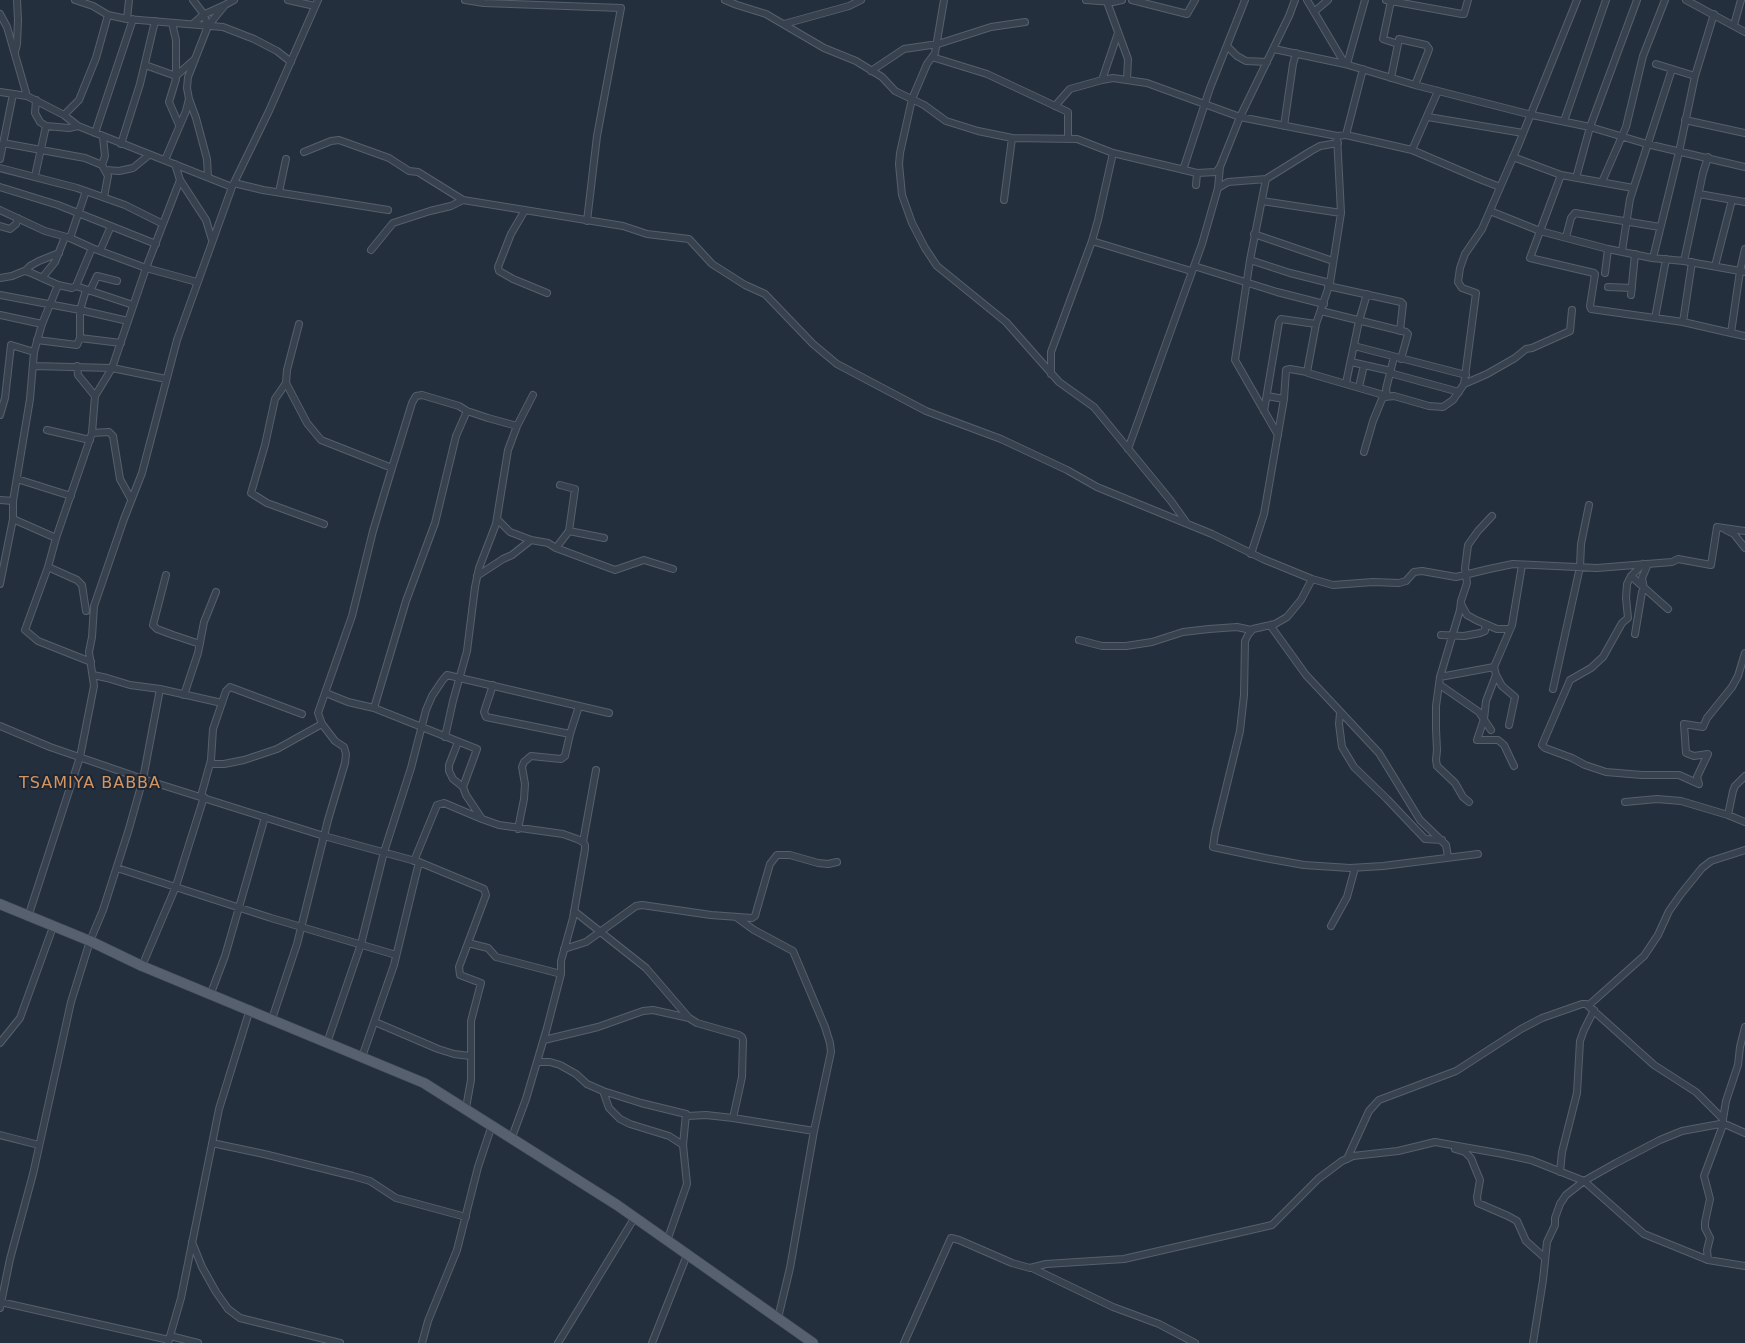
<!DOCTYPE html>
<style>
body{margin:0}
canvas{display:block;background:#242f3e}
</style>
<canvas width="1745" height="1343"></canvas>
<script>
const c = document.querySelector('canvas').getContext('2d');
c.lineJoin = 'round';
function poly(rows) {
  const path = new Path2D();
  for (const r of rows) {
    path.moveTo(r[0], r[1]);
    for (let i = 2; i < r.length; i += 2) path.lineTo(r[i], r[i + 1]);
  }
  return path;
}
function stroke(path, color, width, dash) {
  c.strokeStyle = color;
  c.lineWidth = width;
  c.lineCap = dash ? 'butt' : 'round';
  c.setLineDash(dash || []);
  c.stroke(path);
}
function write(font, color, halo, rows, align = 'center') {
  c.font = font + ' "DejaVu Sans",sans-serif';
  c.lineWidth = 4;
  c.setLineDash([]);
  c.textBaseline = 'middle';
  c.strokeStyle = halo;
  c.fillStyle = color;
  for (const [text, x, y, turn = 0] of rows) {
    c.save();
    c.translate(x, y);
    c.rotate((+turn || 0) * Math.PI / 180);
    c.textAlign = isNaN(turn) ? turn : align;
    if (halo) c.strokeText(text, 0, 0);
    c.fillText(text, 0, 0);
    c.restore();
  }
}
const street = poly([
 [75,0,93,6,108,15,127,19,223,27,254,39,277,51,291,62],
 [288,0,315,6],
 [465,0,484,3,621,8,597,136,587,221],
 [725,0,737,5,766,14,824,48,856,61,882,77,895,91,924,105,946,121,978,131,1012,138,1077,139,1113,153,1197,173,1216,172,1220,167,1240,117,1289,16,1295,0],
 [944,0,935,53,927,64,912,99,900,153,899,164,902,195,912,223,925,248,937,266,1006,322,1059,382,1094,407,1171,501,1186,522],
 [1086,0,1113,2,1122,0],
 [1132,0,1187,14,1195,0],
 [1307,0,1345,64],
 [1386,0,1391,1,1383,39,1398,44],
 [1686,0,1745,32],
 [1391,1,1462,14,1464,14,1468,0],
 [1107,2,1128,59,1127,80],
 [1314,12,1328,0],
 [0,14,7,27,27,96],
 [127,19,129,0],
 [172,23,176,40,176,79,169,102,179,125],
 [193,24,203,15,225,5],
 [784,24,849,6,861,0],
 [1734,25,1741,0],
 [208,26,225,5,234,0],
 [1228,47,1237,56,1246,61,1267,62],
 [1274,49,1345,64,1415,85,1532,115,1590,127,1647,144,1745,167],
 [15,52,17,44,18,20,17,0],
 [932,57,987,74,1068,112,1068,139],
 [1347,64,1365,0],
 [1656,64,1695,76],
 [145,65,176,76,195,59],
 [871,71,904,49,938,44,991,27,1025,22],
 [1391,78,1399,39,1426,45,1429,49,1428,52,1415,85],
 [1102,80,1118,33],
 [0,92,27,96,64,115,78,126,232,187],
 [189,99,196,118,207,159,208,177],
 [36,100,35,113,40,122,46,126,69,128,78,126],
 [1055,106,1070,89,1102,80,1113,78,1147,83,1240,117,1337,136,1346,135,1412,150,1482,180,1500,187],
 [64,115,79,100,96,58,108,15],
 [1428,117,1523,133],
 [1685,120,1745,133],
 [1564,121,1606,0],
 [1284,126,1293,64,1296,53],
 [95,133,133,19],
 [1346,135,1363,69],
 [1337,136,1341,213,1330,283,1316,324,1307,372,1308,373,1387,396,1386,389,1394,357],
 [3,143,85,158,102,165,108,176,104,197],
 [121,144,140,84,155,21],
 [1412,150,1438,91],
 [304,152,331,141,339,140,389,158,409,171,418,172,463,200,623,226,647,234,689,239,712,264,745,285,765,294,813,344,837,364,926,411,1001,439,1067,470,1097,487,1212,534,1263,559,1312,579,1333,585,1373,582,1399,583,1406,581,1414,572,1422,571,1456,577,1489,569,1513,564,1597,568,1672,562,1678,559,1711,565,1717,527,1745,531],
 [1513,157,1561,175,1633,188],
 [1708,157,1703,173,1684,261,1740,271,1745,249],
 [0,159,13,94],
 [165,160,186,111,189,99,187,88,188,77,208,26,203,13,193,0],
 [102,165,105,156,103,137],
 [0,168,77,188,125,205,163,224],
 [106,170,119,171,133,168,149,155],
 [1183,170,1210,88,1245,0],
 [1561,175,1530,258,1594,273,1595,274,1590,306,1591,309,1683,322,1731,333,1740,271,1745,272],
 [35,176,46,126],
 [1576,178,1590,127,1637,0],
 [1266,179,1250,260,1235,360,1278,435],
 [180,180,206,220,212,240],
 [1602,182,1626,127,1643,56,1665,0],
 [234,183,263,190,388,210],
 [1196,185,1197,173],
 [0,187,58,205,156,244],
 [1218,188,1228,182,1266,179,1311,151,1320,146,1338,143],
 [279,192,286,159],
 [1699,194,1745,202],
 [1004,200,1012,138],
 [1262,201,1341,213],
 [0,210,45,231,70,238,92,248,146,268,197,282],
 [525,210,511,234,498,267,499,271,513,279,547,293],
 [1490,211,1540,231,1608,249],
 [0,226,10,229,16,224,18,218],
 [1254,234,1333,261],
 [1566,237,1571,218,1575,213,1660,227],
 [70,238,86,191],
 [1092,241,1191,271],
 [371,250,393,223,430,211,451,206,463,200],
 [100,251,111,226],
 [1622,251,1630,199,1672,69],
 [1653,258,1679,152,1695,76,1714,14],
 [1250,260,1290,273,1330,283],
 [1194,266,1277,292,1324,304],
 [1715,266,1732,200],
 [25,271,30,266,39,261,59,253],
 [1605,273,1608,249,1652,258,1684,261],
 [0,278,12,276,24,271,29,272,58,285,72,288,76,286,92,248],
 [42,278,55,262,65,237],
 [76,286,133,305],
 [1328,286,1401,302,1403,304,1400,331],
 [1608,287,1632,288],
 [86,290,80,310,128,321],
 [90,291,97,276,117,281],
 [0,295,80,310,80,338,121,343],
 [1631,295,1635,254],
 [1321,311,1406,332,1408,334,1401,359],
 [0,315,42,324],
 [1655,318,1666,259],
 [1683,322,1692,262],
 [299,324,287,370,286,383,307,423,321,440,392,468,412,403,416,396,422,395,459,406,467,411,488,418,517,426],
 [1731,333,1745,336],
 [37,340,77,345,80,338],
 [1354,346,1466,375],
 [1351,362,1391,371],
 [33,366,112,368,166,379],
 [77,366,78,375,95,396],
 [1390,373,1459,392],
 [1051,374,1051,352,1092,241,1098,220,1113,153],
 [286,383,275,399,265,445,251,493,267,503,324,524],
 [1346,383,1359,321,1367,294],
 [1464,384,1476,293,1462,288,1458,282,1460,268,1465,254,1482,229,1518,146,1577,0],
 [1359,387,1364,365],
 [1267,396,1284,399],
 [467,411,456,436,435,523,406,601,374,708,477,749,463,787,466,795,482,819,499,825,563,834,577,839,583,842,585,845,585,849,573,918,561,961,561,974,547,1028,526,1099,512,1137],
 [1264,411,1279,322,1281,319,1316,324],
 [0,415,5,398,11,345,34,352],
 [47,430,90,440],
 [92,433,109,432,113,436,120,479,131,499],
 [1128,449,1202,244,1218,188,1220,167],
 [1364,452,1373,421,1382,399,1385,397,1394,396,1429,406,1443,407,1453,400,1464,384,1487,374,1515,358,1526,349,1532,348,1570,331,1572,310],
 [17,479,71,496],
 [0,500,13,501],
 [13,519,56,538],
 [497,519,510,532,531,540,548,543,556,548,615,570,644,560,673,569],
 [1726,530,1734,534,1745,548],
 [569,531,604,538],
 [556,548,569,531,575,489,560,485],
 [1251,554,1264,514,1284,399,1286,370,1290,369,1307,372],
 [1643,564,1631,576,1627,584,1626,598,1628,618,1622,623,1603,657,1591,668,1570,680,1542,745,1545,748,1572,758,1585,765,1606,772,1642,775,1679,775,1699,784,1697,777,1708,754,1694,756,1686,753,1684,724,1703,727,1707,718,1732,687,1738,676,1745,653],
 [48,567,25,630,38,641,91,662],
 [166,575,153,625,157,629,173,635,200,644],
 [477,576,503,559,512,555,531,540],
 [1631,576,1668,609],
 [1312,579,1301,600,1287,617,1275,624,1253,629,1248,635,1245,641,1244,695,1240,731,1215,833,1213,847,1265,858,1304,865,1350,868,1383,866,1478,854],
 [0,584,13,519,13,501,30,399,34,352,42,324,58,285],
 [1461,604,1467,615,1476,620,1497,629,1510,629],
 [86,611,82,585,77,580,48,567,56,538,92,433,95,396,112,368,146,268,180,180,175,164],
 [1270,625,1306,675,1379,753,1420,820,1446,845,1448,857],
 [1635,634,1642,592,1644,589,1642,578,1648,564],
 [1441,635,1464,636,1480,633,1485,631,1485,628,1488,625],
 [1079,640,1102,646,1126,646,1152,642,1183,632,1209,629,1237,627,1251,630],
 [93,675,107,678,130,685,160,689,222,703],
 [1496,675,1486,701,1484,719,1477,740,1498,740,1504,745,1514,766],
 [1440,677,1494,667],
 [493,685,484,712,486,717,570,734,565,756,561,759,531,756,524,762,522,767,525,784,524,799,518,829],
 [1440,685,1479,712,1491,730],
 [1553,689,1580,567,1581,544,1589,505],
 [326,693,348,702,374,708],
 [184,695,198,653,204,622,216,592],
 [1340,713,1339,724,1342,747,1354,767,1387,799,1425,839,1442,840],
 [1509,725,1515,697,1502,686,1496,675,1494,667,1512,625,1522,565],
 [0,726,50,747,143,779,324,836,419,862,484,889,486,895,459,967,460,975,481,983,471,1021,471,1080,466,1108],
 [570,734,579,706],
 [445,737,453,701,467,651,475,587,479,568,496,524,508,450,517,426,533,395],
 [458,742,449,765,449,771,453,779,463,787],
 [210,764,224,764,244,760,277,749,322,724],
 [201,796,211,760,213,729,226,691,230,687,302,714],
 [1469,802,1463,797,1455,783,1437,766,1436,760,1437,750,1436,729,1436,706,1440,677,1460,610,1461,601,1467,583,1465,568,1468,545,1478,531,1492,516],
 [1625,802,1657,799,1681,801,1728,815,1745,822],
 [1728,815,1733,791,1735,786,1745,776],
 [583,842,596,770],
 [414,861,437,805,444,803,482,819],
 [117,868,271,918,396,955],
 [574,911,646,968,689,1018,697,1023,739,1035,742,1037,743,1040,742,1077,733,1118],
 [28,917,80,757,94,686,89,652,92,637,94,606,124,519,142,473,177,340,232,187,269,111,318,0],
 [736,917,754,930,793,951,825,1027,830,1043,831,1052,814,1131,790,1268,778,1318],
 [1331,926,1347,897,1355,868],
 [468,943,488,948,496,957,561,974],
 [564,949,586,942,636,906,642,905,711,915,752,918,755,916,770,864,777,855,790,855,818,863,828,864,837,862],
 [142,966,176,886,204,797],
 [211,993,225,956,265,817],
 [1589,1005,1644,956,1658,935,1669,911,1681,894,1702,868,1711,861,1745,850],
 [272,1019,297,944,328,820,345,763,346,754,344,747,335,741,322,724,318,713,352,616,373,531,392,468],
 [375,1022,438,1049,454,1054,470,1056],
 [544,1040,598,1027,643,1011,653,1010,689,1018],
 [0,1043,20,1018,53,927],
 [327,1043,361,944,384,852,411,768,426,710,432,696,442,681,447,675,609,713],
 [362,1057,394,965,419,862],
 [538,1062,550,1062,560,1065,576,1074,587,1084,603,1091,641,1103,686,1114,683,1145,687,1184,667,1241],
 [603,1091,609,1108,620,1119,630,1124,669,1136,683,1145],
 [687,1116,706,1115,733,1118,814,1131],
 [1723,1119,1726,1101,1738,1065,1740,1047,1745,1027],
 [0,1135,39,1145],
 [212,1143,264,1154,353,1176,370,1181,396,1198,466,1217],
 [1455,1149,1465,1152,1471,1158,1475,1168,1480,1180,1477,1197,1478,1203,1508,1216,1517,1221,1526,1241,1545,1258],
 [1347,1159,1369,1111,1379,1100,1456,1071,1521,1029,1542,1018,1582,1004,1586,1004,1654,1065,1696,1092,1723,1119,1723,1125,1704,1176,1710,1199,1705,1222,1705,1228,1710,1238,1707,1250,1708,1260],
 [1560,1172,1562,1152,1577,1093,1580,1041,1584,1030,1594,1010],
 [192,1242,202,1267,216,1292,228,1309,240,1318,340,1343],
 [1032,1268,1113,1307,1159,1324,1195,1343],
 [0,1302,169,1340],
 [0,1308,10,1259,33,1174,71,1002,90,941,103,910,128,832,143,779,160,689],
 [170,1336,198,1343],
 [168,1343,181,1298,219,1109,250,1009],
 [422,1343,428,1321,457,1250,478,1167,492,1125],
 [558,1343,635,1217],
 [652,1343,687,1255],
 [904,1343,951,1238,959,1240,1012,1263,1030,1268,1046,1264,1124,1259,1272,1225,1318,1179,1342,1161,1353,1156,1398,1151,1435,1142,1503,1154,1531,1160,1584,1181,1644,1234,1708,1260,1745,1266],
 [1533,1343,1543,1280,1547,1242,1555,1225,1555,1218,1560,1204,1566,1195,1584,1181,1616,1163,1660,1140,1682,1131,1720,1124,1727,1125,1745,1133]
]);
const primary = poly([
 [0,904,90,941,142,966,424,1083,617,1205,813,1343]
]);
const quarterNames = [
 ["TSAMIYA BABBA",90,784]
];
stroke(street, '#565f6c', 8);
stroke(primary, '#414a57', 11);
stroke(street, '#38414e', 6);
stroke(primary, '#56606e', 10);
c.letterSpacing = '1px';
write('16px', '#d59563', '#1d2633', quarterNames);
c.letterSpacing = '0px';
</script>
